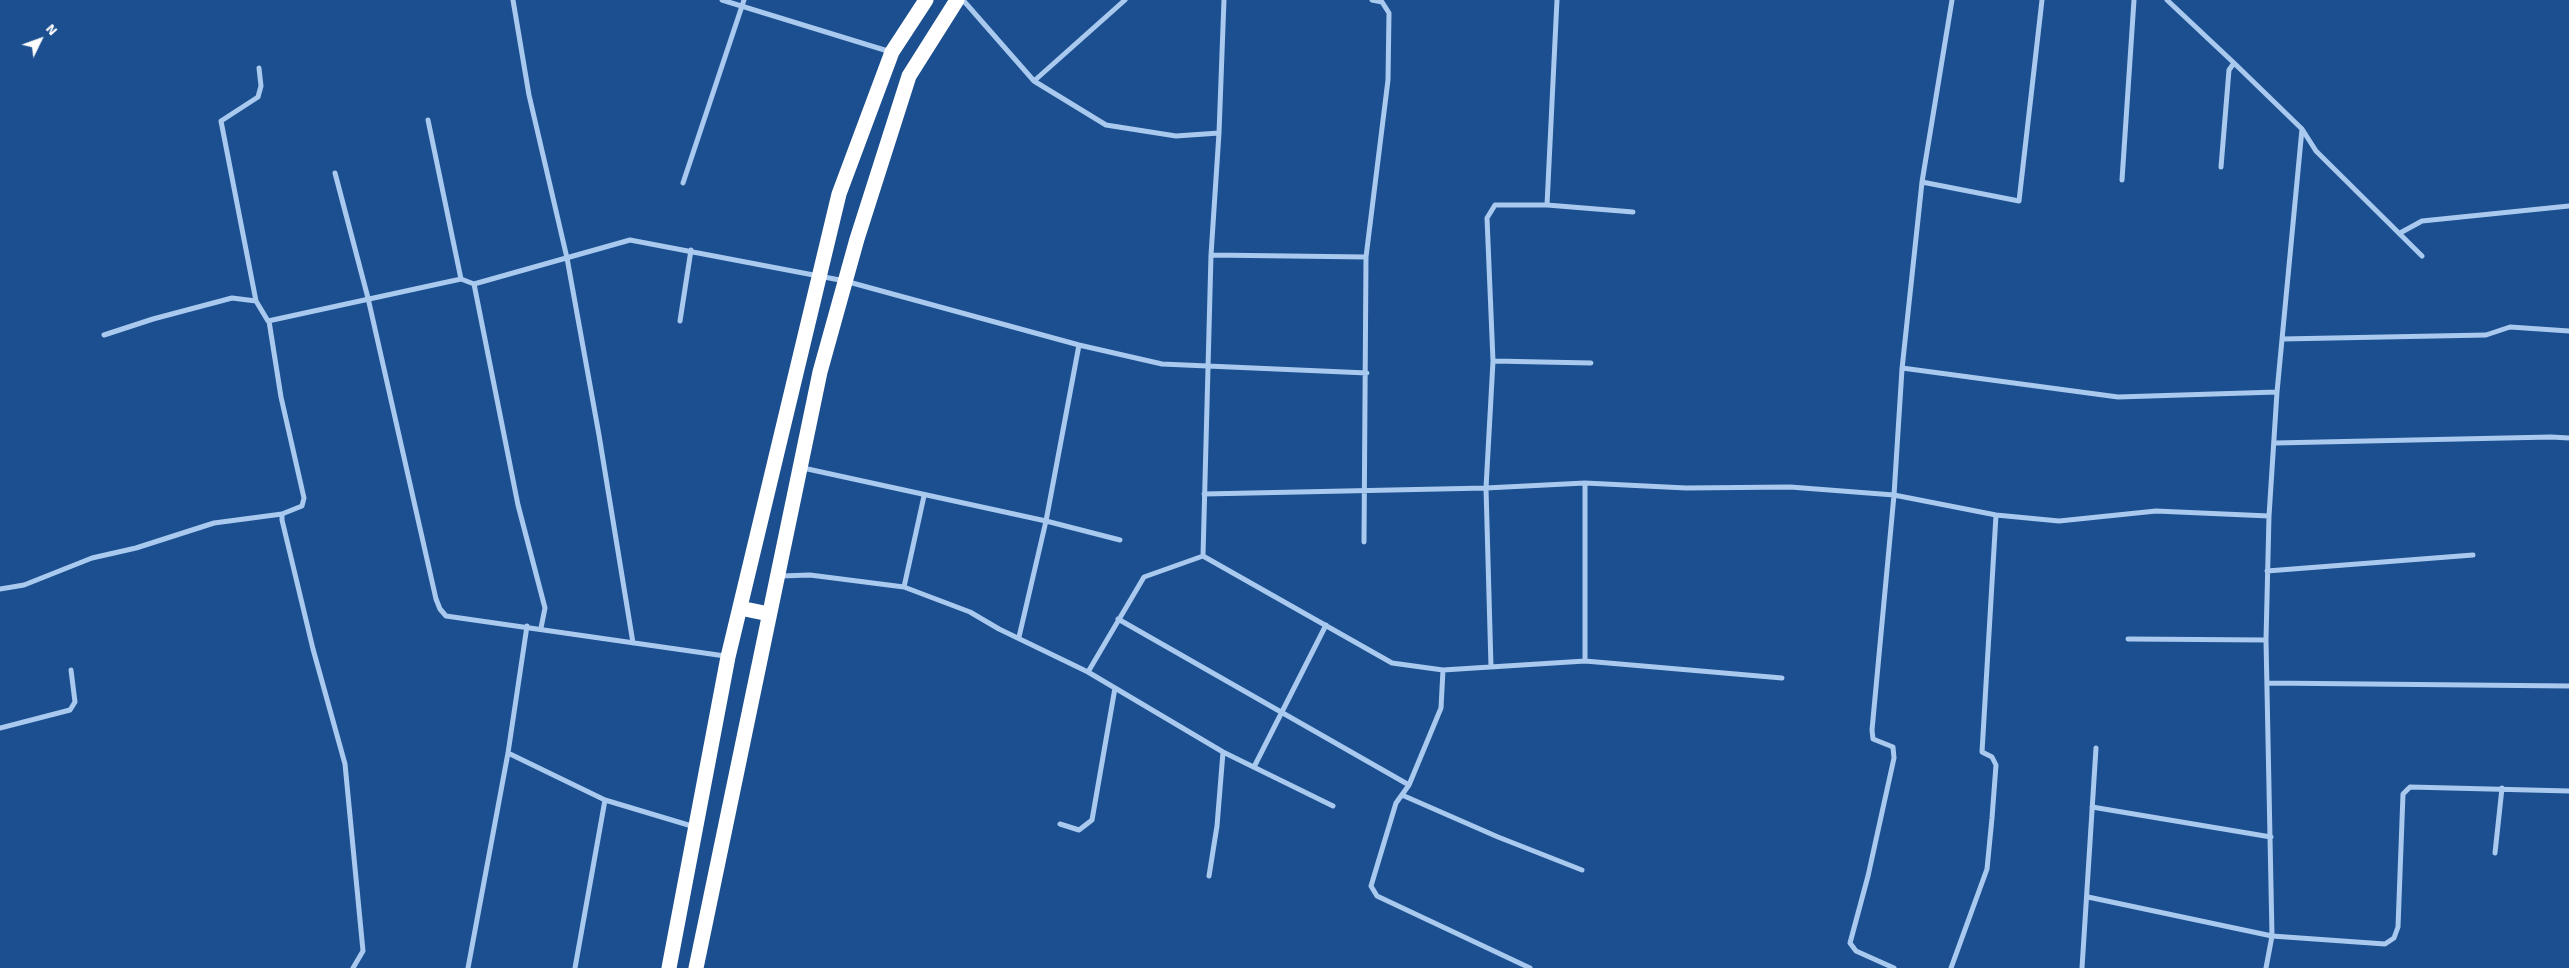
<!DOCTYPE html>
<style>
body{margin:0}
#map{position:relative;width:2569px;height:968px;overflow:hidden;background:#1b4f8f;font-family:Signika,sans-serif}
canvas{display:block}
.north{position:absolute;left:15px;top:15px;width:50px;height:50px;-webkit-text-stroke:4px #1b4f8f;paint-order:stroke;rotate:48deg;font-size:14px;font-weight:700;line-height:20px;text-align:center;color:#fff}
.north::after{content:'';display:block;margin:auto;width:18px;height:22px;background:#fff;clip-path:polygon(50% 0,100% 100%,50% 72%,0 100%)}
</style>
<div id="map">
<canvas width="2569" height="968"></canvas>
<div class="north">N</div>
</div>
<script>
const c = document.querySelector('canvas').getContext('2d');
c.lineJoin = 'round';
function poly(rows) {
  const path = new Path2D();
  for (const r of rows) {
    path.moveTo(r[0], r[1]);
    for (let i = 2; i < r.length; i += 2) path.lineTo(r[i], r[i + 1]);
  }
  return path;
}
function stroke(path, color, width, dash) {
  c.strokeStyle = color;
  c.lineWidth = width;
  c.lineCap = dash ? 'butt' : 'round';
  c.setLineDash(dash || []);
  c.stroke(path);
}
const street = poly([
 [513,0,529,95,567,258,599,435,633,643],
 [722,0,891,52],
 [963,0,1034,81,1106,125,1176,136,1219,133],
 [2167,0,2234,63],
 [259,68,261,86,258,97,221,121,256,301,268,321,461,279,474,284,630,240,845,281,1079,345,1162,364,1367,373],
 [1034,81,1125,0],
 [428,120,461,279],
 [2221,167,2229,70,2234,63,2302,129,2316,151,2422,256],
 [335,173,368,298,436,599,440,609,446,616,725,656],
 [2122,180,2134,0],
 [1922,182,2019,201,2042,0],
 [683,183,744,0],
 [1547,205,1633,212],
 [2400,233,2422,221,2569,206],
 [1211,255,1366,257],
 [474,284,518,505,545,608,541,628],
 [269,321,281,397,304,498,302,506,282,514,282,520,313,649,345,764,363,951,353,968],
 [680,321,691,250],
 [104,335,153,319,232,298,256,301],
 [2282,339,2486,335,2510,327,2569,331],
 [1493,361,1591,363],
 [1902,368,2118,397,2277,392],
 [2275,443,2551,437,2569,438],
 [803,468,1046,521,1120,540],
 [1585,483,1585,661],
 [1204,494,1486,488,1585,483,1686,488,1790,487,1894,495,1996,515,2059,521,2156,511,2269,516],
 [1364,542,1366,257,1388,80,1389,13,1382,2,1372,0],
 [1203,556,1392,663,1443,670,1585,661,1782,678],
 [2267,571,2473,555],
 [780,576,810,575,904,587,970,612,999,629,1088,672,1223,752,1333,806],
 [904,587,924,496],
 [0,589,24,585,92,558,136,548,214,523,282,514],
 [1118,619,1409,785],
 [1019,637,1046,521,1079,345],
 [2128,639,2266,640],
 [1491,667,1486,488,1493,361,1487,218,1495,205,1547,205,1557,0],
 [1443,670,1441,708,1409,785,1396,803,1371,886,1377,896,1530,968],
 [1088,672,1144,577,1203,556,1211,255,1219,133,1224,0],
 [2267,683,2569,686],
 [0,728,70,710,75,702,71,670],
 [508,753,605,800,695,827],
 [1254,767,1326,625],
 [1402,795,1498,837,1582,870],
 [2092,807,2271,837],
 [1060,824,1079,830,1092,820,1115,688],
 [2495,853,2502,788],
 [1209,876,1217,826,1223,752],
 [2088,897,2272,936,2385,944,2394,938,2398,927,2403,794,2410,787,2569,791],
 [468,968,508,753,527,626],
 [575,968,605,800],
 [1894,968,1856,951,1850,943,1868,876,1894,758,1893,747,1873,739,1872,730,1894,495,1902,369,1922,182,1952,0],
 [1951,968,1987,869,1992,818,1996,765,1992,757,1982,752,1996,515],
 [2082,968,2096,748],
 [2266,968,2272,936,2266,640,2269,516,2277,392,2302,129]
]);
const highway = poly([
 [740,608,769,614],
 [669,968,728,657,839,194,892,52,926,0],
 [696,968,820,372,857,239,909,76,957,0]
]);
stroke(street, '#a9c9ee', 5);
stroke(highway, '#fff', 15);
</script>
